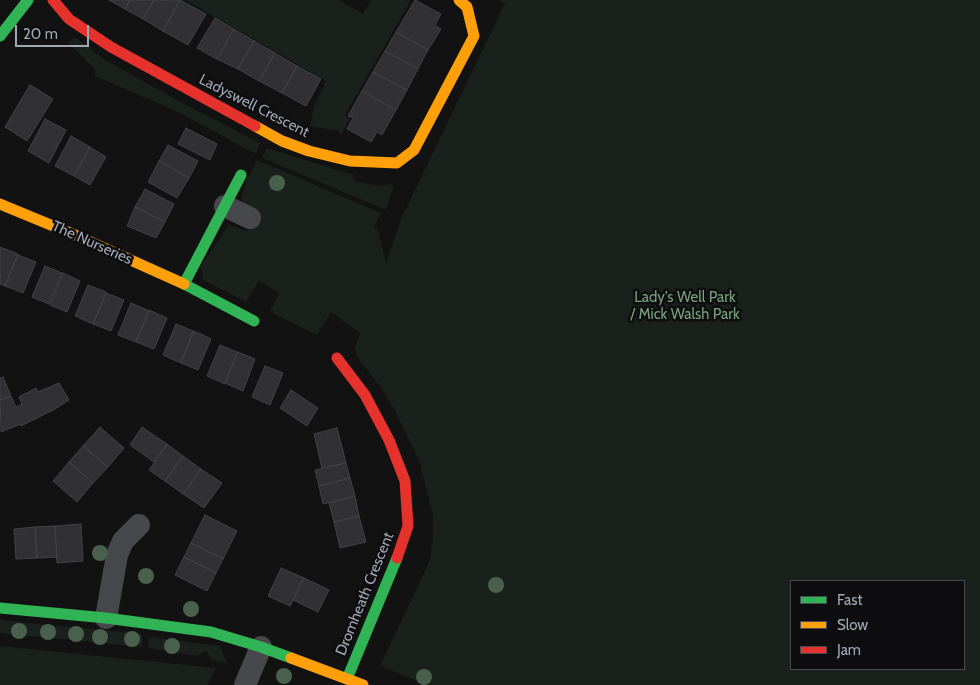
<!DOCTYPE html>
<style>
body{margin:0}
#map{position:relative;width:980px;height:685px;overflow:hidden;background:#121212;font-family:Cabin,sans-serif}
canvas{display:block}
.legend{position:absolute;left:790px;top:580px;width:175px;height:90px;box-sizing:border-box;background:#0d0c0e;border:1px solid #484a51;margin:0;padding:6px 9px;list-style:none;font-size:15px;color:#a1a7b5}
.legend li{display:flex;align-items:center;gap:10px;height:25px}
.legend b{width:25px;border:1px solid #484a51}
.scale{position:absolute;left:15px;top:25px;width:74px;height:22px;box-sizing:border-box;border:2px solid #a1a7b5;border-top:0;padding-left:6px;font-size:15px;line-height:18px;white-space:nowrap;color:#a1a7b5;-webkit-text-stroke:4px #0d0c0e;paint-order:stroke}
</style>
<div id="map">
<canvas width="980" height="685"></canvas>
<ul class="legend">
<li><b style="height:6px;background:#30b455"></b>Fast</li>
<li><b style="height:6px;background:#ff9f0a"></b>Slow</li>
<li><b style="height:6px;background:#e5322d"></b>Jam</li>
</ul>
<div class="scale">20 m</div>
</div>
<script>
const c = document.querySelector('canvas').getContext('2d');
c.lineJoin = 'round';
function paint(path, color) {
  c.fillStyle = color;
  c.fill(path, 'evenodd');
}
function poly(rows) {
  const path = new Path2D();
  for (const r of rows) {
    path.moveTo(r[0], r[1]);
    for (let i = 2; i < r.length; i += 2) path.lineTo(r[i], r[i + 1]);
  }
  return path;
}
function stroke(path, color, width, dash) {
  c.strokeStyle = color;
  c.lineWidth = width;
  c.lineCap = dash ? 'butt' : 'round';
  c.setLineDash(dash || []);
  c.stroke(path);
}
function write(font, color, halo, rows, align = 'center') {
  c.font = font + ' Cabin,sans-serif';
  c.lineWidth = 5;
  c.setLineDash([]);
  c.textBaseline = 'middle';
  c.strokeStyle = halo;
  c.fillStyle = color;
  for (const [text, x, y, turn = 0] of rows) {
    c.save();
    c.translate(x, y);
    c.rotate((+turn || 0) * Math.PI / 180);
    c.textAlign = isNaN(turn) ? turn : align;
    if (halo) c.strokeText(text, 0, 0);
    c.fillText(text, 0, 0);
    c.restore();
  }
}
const green = poly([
 [186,0,339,0,363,14,371,0,411,0,345,115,350,119,341,135,338,131,310,126,315,104,326,81],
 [499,0,980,0,980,685,428,685,380,666,430,560,433,537,433,515,419,460,393,407,379,385,357,357,355,347,360,333,331,312,317,335,270,312,279,293,259,281,246,302,203,280,201,266,229,225,247,231,255,211,245,206,241,199,246,181,257,160,381,213,373,229,377,228,386,262,402,217,505,3],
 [791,581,964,581,964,669,791,669],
 [75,37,102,58,184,104,260,143,256,154,178,112,95,76,95,69,68,43],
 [267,148,354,175,353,181,379,186,392,184,393,188,386,210,262,158],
 [0,620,142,634,142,647,0,633],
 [149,637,220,646,227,663,212,660,206,651,198,656,148,648],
 [0,646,216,668,207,685,0,685]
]);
const building = poly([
 [109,0,130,0,125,9,109,0],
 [130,0,154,0,143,19,125,9,130,0],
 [154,0,180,0,163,31,143,19,154,0],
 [180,0,206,14,188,45,163,31,180,0],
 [415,0,441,14,435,25,441,29,428,50,396,32,415,0],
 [215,18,234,29,217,59,197,48,215,18],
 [234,29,254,41,238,69,217,59,234,29],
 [396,32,428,50,418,69,385,51,396,32],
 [254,41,275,53,259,81,238,69,254,41],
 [385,51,418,69,407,90,373,72,385,51],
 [275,53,297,66,282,93,259,81,275,53],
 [297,66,321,79,306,106,282,93,297,66],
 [373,72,407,90,396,110,362,91,373,72],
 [30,85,53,99,27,141,5,127,30,85],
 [362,91,396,110,382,135,377,132,371,142,347,129,353,118,348,116,362,91],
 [45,119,66,130,49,163,28,151,45,119],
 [186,128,217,144,210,160,178,144,186,128],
 [71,136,90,147,74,176,55,166,71,136],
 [168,145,198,161,189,178,159,161,168,145],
 [90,147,106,157,90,185,74,176,90,147],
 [159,161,189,178,177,198,148,182,159,161],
 [145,189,174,204,165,222,135,207,145,189],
 [135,207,165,222,156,238,127,226,135,207],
 [0,247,18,254,5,286,0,284,0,247],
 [18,255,36,262,23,293,5,286,18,255],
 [45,266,62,273,49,304,32,297,45,266],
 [63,273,80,281,67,312,50,305,63,273],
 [88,285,106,292,93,324,75,316,88,285],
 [106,293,124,300,111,331,93,324,106,293],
 [131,303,149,311,136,342,118,335,131,303],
 [149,310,167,318,154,349,136,342,149,310],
 [176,324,193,331,181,363,163,355,176,324],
 [194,331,211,339,198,370,181,363,194,331],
 [220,345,237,352,225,384,207,376,220,345],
 [238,352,255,359,243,391,225,383,238,352],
 [265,366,283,373,270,405,252,397,265,366],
 [3,377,11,396,0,400,0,378,3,377],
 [59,383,69,400,55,409,21,426,21,424,1,432,0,400,11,396,16,407,22,404,19,397,36,388,38,392,59,383],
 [291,390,318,408,307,426,280,408,291,390],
 [100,427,124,448,108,467,83,446,100,427],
 [142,427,167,444,154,462,130,445,142,427],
 [337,428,346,463,322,468,314,434,337,428],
 [167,444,183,456,165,481,149,470,167,444],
 [83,446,108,467,93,483,69,462,83,446],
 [183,456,201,469,183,494,165,481,183,456],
 [69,462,93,483,77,502,53,481,69,462],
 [346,463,350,478,319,486,315,470,346,463],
 [201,469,222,483,204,508,183,494,201,469],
 [350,478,355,496,323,504,319,486,350,478],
 [355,496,359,516,334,522,329,503,355,496],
 [205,515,237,531,223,559,191,543,205,515],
 [359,516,366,542,340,548,334,522,359,516],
 [81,524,83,561,57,563,55,526,81,524],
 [55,526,57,557,37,558,35,527,55,526],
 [35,527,37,558,16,559,14,529,35,527],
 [191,543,223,559,216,573,184,557,191,543],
 [184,557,216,573,207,591,175,575,184,557],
 [281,568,304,578,290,606,268,596,281,568],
 [304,578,329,590,318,612,293,600,304,578]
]);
const street = poly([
 [225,206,250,218],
 [106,618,117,555,123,541,139,525],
 [245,685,261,647]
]);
const fast = poly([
 [0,36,28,0],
 [241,175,184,284,254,321],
 [0,608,106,618,211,632,261,647,291,658],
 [347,679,397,558]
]);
const slow = poly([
 [255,126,282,141,309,151,350,161,397,163,414,150,474,36,467,7,459,0],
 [0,204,75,235,184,284],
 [291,658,363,685]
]);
const jam = poly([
 [53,0,69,19,111,47,255,126],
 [337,358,365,395,389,440,405,481,408,526,397,558]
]);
const trees = [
 [277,183],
 [100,553],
 [146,576],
 [496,585],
 [191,609],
 [19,631],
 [48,632],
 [76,634],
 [100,637],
 [132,639],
 [172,646],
 [284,676],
 [424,677]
];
const streetNames = [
 ["Ladyswell Crescent",254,106,27],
 ["The Nurseries",92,243,24],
 ["Dromheath Crescent",365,594,-68]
];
const parkNames = [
 ["Lady's Well Park",685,298],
 ["/ Mick Walsh Park",685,315]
];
paint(green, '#1a211c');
paint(building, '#313133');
stroke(building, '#404246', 1);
stroke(street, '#46484b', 22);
stroke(fast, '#30b455', 11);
stroke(slow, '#ff9f0a', 11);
stroke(jam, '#e5322d', 11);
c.fillStyle = '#49614c';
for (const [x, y] of trees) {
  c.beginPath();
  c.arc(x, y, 8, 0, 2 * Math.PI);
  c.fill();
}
write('15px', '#a1a7b5', '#0d0c0e', streetNames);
write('15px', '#76a27b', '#0d0c0e', parkNames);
</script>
